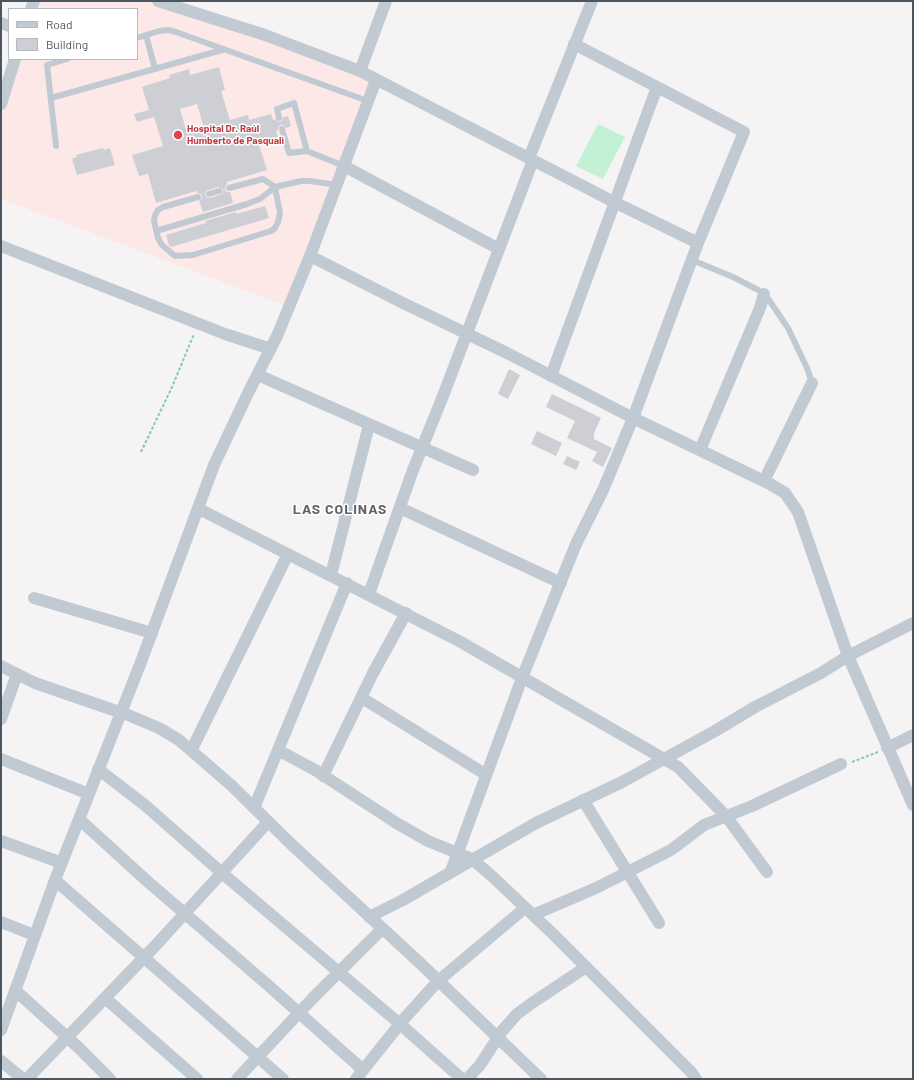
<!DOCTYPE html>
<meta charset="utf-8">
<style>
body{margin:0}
#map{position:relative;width:914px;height:1080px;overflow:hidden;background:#f5f3f3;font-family:Barlow,sans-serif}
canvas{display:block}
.frame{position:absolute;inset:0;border:2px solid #4a5661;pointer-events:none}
.legend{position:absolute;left:8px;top:8px;width:130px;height:52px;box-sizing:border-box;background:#fff;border:1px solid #b7bbc0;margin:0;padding:5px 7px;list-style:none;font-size:12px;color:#4a5661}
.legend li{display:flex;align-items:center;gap:8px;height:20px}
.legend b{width:20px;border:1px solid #b7bbc0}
</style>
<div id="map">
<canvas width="914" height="1080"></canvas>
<div class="frame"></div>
<ul class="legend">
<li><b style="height:5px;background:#c1cad2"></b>Road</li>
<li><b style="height:11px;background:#cdcfd5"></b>Building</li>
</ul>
</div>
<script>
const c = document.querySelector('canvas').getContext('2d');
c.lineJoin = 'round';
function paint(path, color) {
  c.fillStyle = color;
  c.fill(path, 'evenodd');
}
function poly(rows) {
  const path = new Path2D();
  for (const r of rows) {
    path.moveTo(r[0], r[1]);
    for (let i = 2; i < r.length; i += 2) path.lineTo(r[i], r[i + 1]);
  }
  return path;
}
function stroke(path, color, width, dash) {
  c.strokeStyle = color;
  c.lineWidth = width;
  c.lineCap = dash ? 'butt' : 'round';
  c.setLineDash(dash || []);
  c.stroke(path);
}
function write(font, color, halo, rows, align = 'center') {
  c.font = font + ' Barlow,sans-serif';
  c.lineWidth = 3;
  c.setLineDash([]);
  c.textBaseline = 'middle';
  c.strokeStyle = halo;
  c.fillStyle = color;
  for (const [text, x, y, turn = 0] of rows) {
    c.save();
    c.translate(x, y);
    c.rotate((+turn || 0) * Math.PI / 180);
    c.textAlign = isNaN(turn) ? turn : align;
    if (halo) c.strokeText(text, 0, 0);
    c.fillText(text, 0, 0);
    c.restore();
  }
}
const medical = poly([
 [34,1,158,1,376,80,289,307,1,199,1,103,15,59,137,59,137,9,31,9]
]);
const green = poly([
 [598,124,625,137,603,179,576,166]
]);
const building = poly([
 [219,67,225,90,221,91,230,120,248,115,249,120,271,114,273,120,275,119,278,122,282,121,283,117,288,116,291,126,286,128,283,125,280,125,278,128,278,130,276,131,278,137,258,142,267,170,227,182,227,184,225,186,225,190,227,192,230,192,233,203,203,212,199,201,202,198,202,195,199,193,197,193,196,191,156,203,148,174,139,176,132,155,163,146,154,117,137,122,134,114,149,110,142,87,170,78,169,75,189,69,190,75],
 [197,104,204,128,187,133,180,109],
 [218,187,223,189,222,194,210,198,206,197,205,193,206,191],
 [103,148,104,150,110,148,115,165,77,175,72,159,77,157,76,155],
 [265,206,269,218,171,247,169,245,166,235,206,223,205,221,236,212,236,214],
 [509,369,520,375,508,399,498,394],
 [552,394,601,418,594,433,594,439,612,448,603,467,592,461,597,452,567,438,575,421,546,407],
 [537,431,562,443,556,456,531,444],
 [567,456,580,462,576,470,563,464]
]);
const path = poly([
 [141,452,172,387,194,334],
 [852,762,878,752]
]);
const service = poly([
 [146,35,155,69],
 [137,38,159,31,168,30,176,32,368,101],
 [51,98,222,50],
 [279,118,277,109,294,103,307,151],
 [282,129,289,153,307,151,344,166],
 [56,146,47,65,67,59],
 [209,194,219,191],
 [198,197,163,207,158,210,155,215,154,221,158,238,162,245,175,256,193,255,271,231,275,228,278,222,280,213,275,187,263,179,229,188],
 [156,231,247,204,260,199,275,187,301,181,310,181,337,185],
 [692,260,733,277,758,290,767,297,788,328,807,368,812,383]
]);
const minor = poly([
 [158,1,265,35,360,71,614,202,698,243],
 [31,9,34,1],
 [1,23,9,26],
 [360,71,386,1],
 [1,104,15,59],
 [529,158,592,1],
 [344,166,499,249],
 [1,246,225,334,271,349],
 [310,256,403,303,507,353,633,418,770,484,785,493,798,512,848,656,913,805],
 [258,375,473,470],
 [551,376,657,87],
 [700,450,760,308,764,294],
 [764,481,812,383],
 [400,508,561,583],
 [199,509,459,641,678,767,726,816,767,872],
 [331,575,369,425],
 [369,594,413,470,443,396,533,160],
 [34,598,152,633],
 [1,666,35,683,128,715,159,728,179,740,232,786,290,843,420,963,541,1079],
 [362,698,485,774],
 [1,719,17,674],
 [887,748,913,735],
 [192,749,288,554],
 [278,750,315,770,398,824,428,841,472,859,493,877,553,934,691,1072,696,1079],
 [1,759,89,794],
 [98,769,146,806,222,873,400,1024,462,1079],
 [323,776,373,673,406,613],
 [583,800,659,923],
 [254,808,347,583],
 [79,819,147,881,269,986,363,1070],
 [1,841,62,863],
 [451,871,522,678,576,544,603,490,633,418,698,243,744,132,574,44],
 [55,880,283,1079],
 [533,915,596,888,671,850,704,825,752,806,841,764],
 [369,917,403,900,536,823,622,782,715,731,755,707,821,673,848,656,913,623],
 [1,922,34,935],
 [15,990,79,1048,110,1079],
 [105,998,197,1079],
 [1,1030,55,880,141,662,214,465,249,391,277,336,310,256,376,80],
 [1,1061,23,1079],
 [27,1079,156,945,268,822],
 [237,1079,312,999,382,929],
 [356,1079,403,1020,438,981,525,908],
 [467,1079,480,1065,502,1031,517,1014,532,1003,586,967]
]);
const markers = [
 [178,135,5,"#e0444e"]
];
const healthNames = [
 ["Hospital Dr. Raúl",187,129],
 ["Humberto de Pasquali",187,141]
];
const districtNames = [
 ["LAS COLINAS",340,509]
];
paint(medical, '#fce8e6');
paint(green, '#c3f1d5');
paint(building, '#cdcfd5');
stroke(path, '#7ad0a6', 2, [3, 2]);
stroke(service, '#c1cad2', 6);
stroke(minor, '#c1cad2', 12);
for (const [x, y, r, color] of markers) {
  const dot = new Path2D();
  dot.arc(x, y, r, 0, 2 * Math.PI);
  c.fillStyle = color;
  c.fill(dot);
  stroke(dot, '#fff', 1.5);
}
write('bold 10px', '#be3a42', '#fff', healthNames, 'left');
c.letterSpacing = '1px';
write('bold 14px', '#5f6368', '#fff', districtNames);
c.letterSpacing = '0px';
</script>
